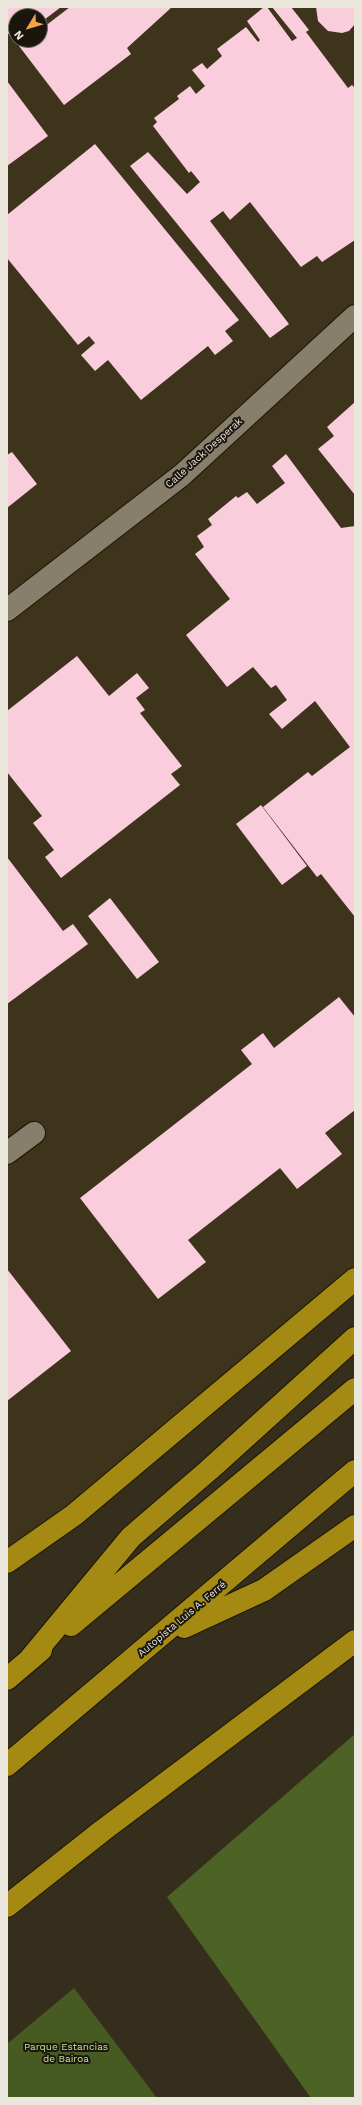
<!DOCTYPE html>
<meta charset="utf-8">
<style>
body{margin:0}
#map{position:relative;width:362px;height:2105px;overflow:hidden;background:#352e1c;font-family:"Work Sans",sans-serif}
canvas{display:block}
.frame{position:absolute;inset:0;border:8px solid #ebe7dc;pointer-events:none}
.north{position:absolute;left:8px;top:8px;width:40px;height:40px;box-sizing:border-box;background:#1a160e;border:1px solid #6e6a60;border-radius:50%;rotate:232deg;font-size:11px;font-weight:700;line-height:16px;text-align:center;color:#ebe7dc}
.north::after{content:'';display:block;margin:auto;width:14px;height:18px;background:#f7a148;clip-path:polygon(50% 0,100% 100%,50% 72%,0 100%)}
</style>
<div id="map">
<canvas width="362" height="2105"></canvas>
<div class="frame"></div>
<div class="north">N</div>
</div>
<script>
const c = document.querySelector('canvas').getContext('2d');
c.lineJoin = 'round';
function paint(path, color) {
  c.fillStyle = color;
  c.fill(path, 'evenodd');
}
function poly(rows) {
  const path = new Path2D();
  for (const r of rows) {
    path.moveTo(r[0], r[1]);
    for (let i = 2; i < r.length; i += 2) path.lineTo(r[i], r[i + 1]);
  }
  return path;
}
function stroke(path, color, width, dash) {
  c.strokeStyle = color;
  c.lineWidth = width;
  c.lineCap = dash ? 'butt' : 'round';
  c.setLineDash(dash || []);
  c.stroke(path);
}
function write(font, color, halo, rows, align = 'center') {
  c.font = font + ' "Work Sans",sans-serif';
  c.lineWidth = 4;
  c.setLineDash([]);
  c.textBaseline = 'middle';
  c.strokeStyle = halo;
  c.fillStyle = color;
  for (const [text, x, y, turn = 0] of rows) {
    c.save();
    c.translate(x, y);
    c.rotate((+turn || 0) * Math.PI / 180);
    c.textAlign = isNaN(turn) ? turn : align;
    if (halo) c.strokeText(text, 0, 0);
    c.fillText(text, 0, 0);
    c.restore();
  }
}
const built = poly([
 [7,7,355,7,355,1289,110,1501,7,1567],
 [16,16,40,16,40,40,16,40]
]);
const green = poly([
 [74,1988,157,2098,7,2098,7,2044]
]);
const forest = poly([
 [355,1734,355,2098,311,2098,167,1897]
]);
const building = poly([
 [7,7,61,7,40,23,40,16,16,16,15,42,7,32],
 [70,7,172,7,127,48,131,54,64,105,19,46,27,40,40,40,40,30],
 [264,7,267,7,292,41,297,38,272,7,291,7,309,30,306,32,348,88,352,85,355,88,355,240,322,262,317,256,301,267,250,202,230,220,223,211,210,221,289,324,270,338,130,166,148,152,187,194,200,182,191,171,189,173,153,126,157,122,154,118,179,99,177,96,190,86,196,94,205,86,192,70,202,63,207,69,222,56,217,49,246,27,258,42,260,40,247,21],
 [316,7,355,7,355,24,349,31,342,33,328,31,318,21],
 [7,81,48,136,7,166],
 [95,144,239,320,225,331,233,341,215,355,208,346,141,400,108,360,95,371,81,355,95,343,89,336,78,345,7,258,7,215],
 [355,402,355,495,318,449,334,436,327,427],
 [12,452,37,484,7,508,7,455],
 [286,454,341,528,355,526,355,917,321,874,317,877,263,807,308,772,312,776,350,747,315,701,282,729,269,714,287,700,276,685,271,688,253,667,227,687,186,635,230,599,195,554,204,547,197,536,212,525,208,519,236,496,238,498,247,492,257,504,285,483,272,466],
 [77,656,109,696,137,673,149,688,136,698,145,710,140,713,182,766,171,774,180,785,61,878,45,857,54,850,33,823,42,816,7,772,7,711],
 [261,805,307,866,282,885,236,824],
 [7,857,63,931,73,924,88,944,7,1004],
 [110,898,159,962,137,979,88,916],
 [339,997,355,1017,355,1110,325,1133,342,1154,297,1189,280,1168,188,1240,206,1262,158,1299,80,1198,252,1064,241,1050,263,1033,274,1048],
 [7,1269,71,1351,7,1401]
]);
const minor = poly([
 [7,610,182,475,355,316],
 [7,1153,34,1133]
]);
const motorway = poly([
 [7,1562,74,1515,355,1279],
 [71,1625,355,1389],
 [184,1627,264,1590,355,1526],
 [30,1659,131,1537,209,1470,355,1338],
 [7,1679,41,1650],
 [7,1765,355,1471],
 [7,1906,102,1831,355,1641]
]);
const streetNames = [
 ["Calle Jack Desperak",204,453,-42],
 ["Autopista Luis A. Ferré",182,1619,-40]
];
const parkNames = [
 ["Parque Estancias",66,2047],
 ["de Bairoa",66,2059]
];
paint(built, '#3e341c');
paint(green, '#475a21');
paint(forest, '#4d6225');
paint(building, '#f9cddc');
stroke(minor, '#1c1605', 24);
stroke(motorway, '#1c1605', 24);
stroke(minor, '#877f6b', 22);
stroke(motorway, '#a48a12', 22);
write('10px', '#ebe7dc', '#1a160e', streetNames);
write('10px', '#c2e48b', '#1a160e', parkNames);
</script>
